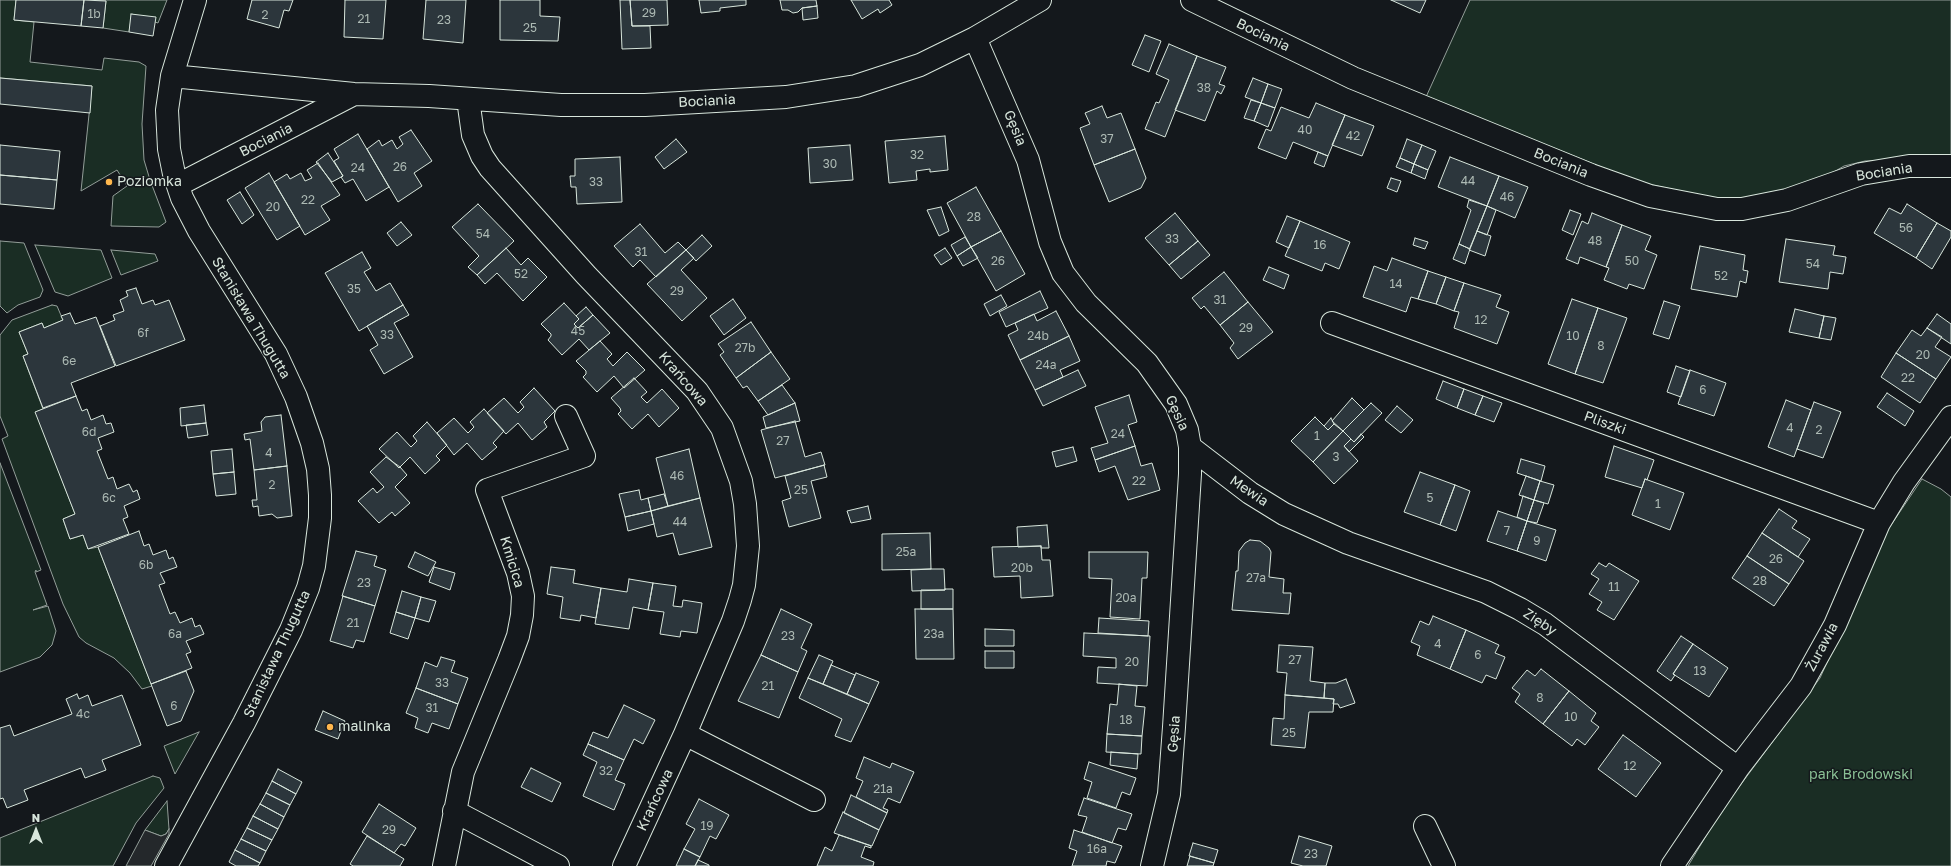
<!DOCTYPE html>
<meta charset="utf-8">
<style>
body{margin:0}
#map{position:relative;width:1951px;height:866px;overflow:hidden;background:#14181c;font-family:"Golos Text",sans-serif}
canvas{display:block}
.north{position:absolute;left:16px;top:810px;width:40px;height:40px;-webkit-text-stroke:3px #14181c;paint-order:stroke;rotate:0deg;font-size:11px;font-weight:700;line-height:16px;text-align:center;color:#d8e6dc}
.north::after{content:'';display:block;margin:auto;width:14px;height:18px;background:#d8e6dc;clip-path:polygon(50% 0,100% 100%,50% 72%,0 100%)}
</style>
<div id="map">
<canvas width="1951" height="866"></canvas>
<div class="north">N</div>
</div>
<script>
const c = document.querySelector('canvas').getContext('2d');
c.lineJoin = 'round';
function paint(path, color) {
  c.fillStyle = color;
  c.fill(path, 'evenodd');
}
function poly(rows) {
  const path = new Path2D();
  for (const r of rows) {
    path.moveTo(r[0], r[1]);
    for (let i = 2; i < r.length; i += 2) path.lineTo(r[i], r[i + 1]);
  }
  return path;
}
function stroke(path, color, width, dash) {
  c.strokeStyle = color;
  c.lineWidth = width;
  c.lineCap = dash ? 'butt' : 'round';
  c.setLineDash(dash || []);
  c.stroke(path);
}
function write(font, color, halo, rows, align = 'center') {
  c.font = font + ' "Golos Text",sans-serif';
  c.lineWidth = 3;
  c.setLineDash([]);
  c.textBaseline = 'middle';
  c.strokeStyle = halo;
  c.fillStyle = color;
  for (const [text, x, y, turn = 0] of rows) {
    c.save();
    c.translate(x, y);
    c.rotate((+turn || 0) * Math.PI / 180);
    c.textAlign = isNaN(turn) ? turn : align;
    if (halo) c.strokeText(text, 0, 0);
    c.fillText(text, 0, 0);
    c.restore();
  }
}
const green = poly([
 [0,0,16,0,14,20,34,22,30,62,102,70,104,58,139,62,146,66,142,124,144,160,150,180,166,222,159,227,111,226,113,196,127,186,117,170,81,191,92,86,0,78,0,0],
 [95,0,167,0,158,23,132,14,129,32,103,28,106,1,95,0],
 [1470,0,1951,0,1951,158,1865,161,1844,166,1820,180,1753,198,1717,199,1639,182,1426,97,1470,0],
 [0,241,24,243,43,290,40,297,18,305,7,313,0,306,0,241],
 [35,245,101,250,112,278,68,296,55,292,35,245],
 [111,250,155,254,158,261,121,275,111,250],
 [52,305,57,306,63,320,44,328,42,323,19,332,28,354,23,356,43,409,36,412,75,514,63,519,70,539,83,535,88,549,98,547,152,686,142,689,130,673,114,658,86,643,79,637,63,604,2,439,8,436,0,416,0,335,12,320,52,305],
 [0,463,41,570,36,572,36,570,35,572,47,605,33,610,48,606,56,631,52,645,40,657,0,672,0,463],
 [1922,479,1941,489,1951,497,1951,866,1688,866,1721,811,1820,678,1887,531,1922,479],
 [199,732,175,774,164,746,199,732],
 [153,776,160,778,164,788,136,823,113,866,0,866,0,838,153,776],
 [167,801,169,829,166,834,161,836,145,830,167,801]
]);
const parking = poly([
 [169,829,169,834,151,866,126,866,145,830,161,836,166,834,169,829]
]);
const building = poly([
 [16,0,84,0,81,26,14,20,16,0],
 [84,0,106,1,103,28,81,26,84,0],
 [252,0,293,0,289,11,284,10,279,28,247,19,252,0],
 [345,0,386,0,383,39,344,37,345,0],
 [426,0,466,0,463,43,423,39,426,0],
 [500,0,540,0,540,16,560,17,558,41,500,40,500,0],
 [620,0,630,0,632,26,650,26,651,48,622,49,620,0],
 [630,0,667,0,668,25,632,26,630,0],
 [699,0,746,0,746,5,720,8,720,11,701,13,699,0],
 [780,0,816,0,817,6,802,8,798,12,793,13,788,10,782,10,780,0],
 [851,0,889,0,892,5,880,13,878,9,862,19,851,0],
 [1391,0,1426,0,1420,13,1391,0],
 [817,6,818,18,803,20,802,8,817,6],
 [131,14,156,17,153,36,129,32,131,14],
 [1145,35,1161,41,1149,72,1132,65,1145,35],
 [1169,44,1197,56,1165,137,1145,129,1156,102,1159,103,1169,80,1156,74,1169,44],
 [1197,56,1226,67,1219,84,1225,86,1221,94,1217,91,1205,121,1175,110,1197,56],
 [0,78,92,86,90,113,0,104,0,78],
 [1253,78,1268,84,1261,103,1245,97,1253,78],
 [1268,84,1282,89,1275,108,1261,103,1268,84],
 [1251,100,1261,103,1254,121,1244,118,1251,100],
 [1261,103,1275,108,1268,127,1254,121,1261,103],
 [1316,103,1345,115,1328,156,1293,142,1286,159,1258,148,1266,129,1271,131,1281,107,1309,118,1316,103],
 [1102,106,1107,118,1121,113,1135,149,1094,165,1080,128,1090,124,1085,113,1102,106],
 [1345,115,1374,126,1362,156,1332,145,1345,115],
 [411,130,432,161,414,173,422,186,398,202,367,149,379,140,382,146,392,140,397,149,403,144,399,137,411,130],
 [358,134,389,187,366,201,353,179,345,183,341,177,343,176,334,161,339,158,334,149,358,134],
 [945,136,948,170,930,172,930,169,916,171,917,180,889,183,885,141,945,136],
 [676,139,687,152,664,169,655,157,676,139],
 [1407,139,1422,145,1414,164,1400,158,1407,139],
 [0,145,60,151,57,180,0,175,0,145],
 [850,145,853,180,810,183,808,148,850,145],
 [1422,145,1436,151,1428,170,1414,164,1422,145],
 [1135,149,1146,178,1141,188,1109,202,1094,165,1135,149],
 [1318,152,1328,156,1324,167,1314,163,1318,152],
 [328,153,343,176,332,182,316,162,328,153],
 [620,157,622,202,577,204,576,187,571,187,570,176,575,176,575,159,620,157],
 [1450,157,1499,176,1487,206,1438,187,1450,157],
 [1400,158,1414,164,1411,173,1396,167,1400,158],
 [318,163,340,195,321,206,330,220,305,235,274,182,287,174,290,179,301,173,305,181,312,178,307,170,318,163],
 [1414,164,1428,170,1425,179,1411,173,1414,164],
 [269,173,300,226,277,240,245,188,269,173],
 [0,175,57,180,54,209,0,204,0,175],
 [1499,176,1528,187,1515,218,1487,206,1499,176],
 [1391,178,1401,181,1397,192,1387,188,1391,178],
 [976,187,1001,231,971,247,947,203,976,187],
 [240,192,254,215,242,224,227,200,240,192],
 [1469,200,1487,206,1470,249,1459,244,1471,210,1467,207,1469,200],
 [478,204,514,241,477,275,468,267,479,256,452,227,478,204],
 [1907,204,1937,223,1916,258,1874,233,1889,208,1901,214,1907,204],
 [1487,206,1496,210,1487,235,1477,231,1487,206],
 [941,207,949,231,939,236,927,210,941,207],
 [1570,210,1581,214,1573,235,1562,230,1570,210],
 [1175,213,1198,241,1169,265,1145,238,1175,213],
 [1592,213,1622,225,1606,267,1580,257,1578,264,1566,259,1582,221,1588,224,1592,213],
 [1287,216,1300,221,1289,248,1276,242,1287,216],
 [1300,221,1350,242,1339,269,1325,263,1322,271,1285,256,1300,221],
 [401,222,412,235,397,246,387,233,401,222],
 [1937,223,1951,231,1951,237,1932,269,1916,258,1937,223],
 [640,224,665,253,678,242,686,250,656,277,640,260,633,267,614,246,640,224],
 [1622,225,1651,236,1645,250,1657,255,1644,289,1629,284,1627,289,1604,280,1609,268,1606,267,1622,225],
 [1001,231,1025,274,996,291,971,247,1001,231],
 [1477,231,1491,236,1485,256,1469,250,1477,231],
 [702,235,712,246,696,261,686,250,702,235],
 [965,237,971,247,957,256,951,245,965,237],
 [1415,238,1428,242,1425,249,1413,245,1415,238],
 [1786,239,1835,246,1833,255,1846,257,1843,274,1830,272,1828,289,1779,282,1786,239],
 [1198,241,1210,255,1181,279,1169,265,1198,241],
 [1459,244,1470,249,1465,264,1453,259,1459,244],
 [1700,246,1745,255,1743,270,1748,271,1746,283,1740,281,1737,297,1691,289,1700,246],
 [971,247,978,258,963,266,957,256,971,247],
 [506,248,521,265,528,258,547,277,523,301,497,273,485,284,477,275,506,248],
 [945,248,952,258,941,265,934,255,945,248],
 [686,250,694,258,681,270,707,298,682,321,647,284,686,250],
 [362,252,371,268,364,272,376,291,390,283,403,305,359,331,325,273,362,252],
 [1392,258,1428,271,1418,299,1411,297,1406,312,1363,297,1374,266,1387,271,1392,258],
 [1269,267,1289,275,1284,289,1263,280,1269,267],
 [1428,271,1446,277,1436,304,1418,299,1428,271],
 [1224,272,1248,302,1220,325,1204,306,1201,309,1192,298,1224,272],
 [1446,277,1464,283,1454,311,1436,304,1446,277],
 [1464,283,1501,295,1496,307,1509,312,1497,344,1454,328,1459,312,1454,311,1464,283],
 [136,288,142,304,153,300,155,305,169,300,185,340,116,366,100,326,115,320,113,315,124,311,120,300,128,296,126,291,136,288],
 [1040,291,1048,308,1006,327,999,312,1040,291],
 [1001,295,1007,306,990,316,984,304,1001,295],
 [733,299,746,318,724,335,710,316,733,299],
 [1572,299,1598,308,1575,374,1548,364,1572,299],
 [1664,301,1680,306,1669,339,1653,334,1664,301],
 [1248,302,1273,332,1238,359,1230,348,1234,343,1220,325,1248,302],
 [564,303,579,319,574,324,578,328,593,315,610,333,589,350,579,339,562,355,548,340,551,336,551,334,541,324,564,303],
 [403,305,409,315,394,323,413,357,384,374,370,350,378,345,367,326,403,305],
 [586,307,593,315,578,328,574,324,579,319,576,316,586,307],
 [1598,308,1627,318,1603,383,1575,374,1598,308],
 [1795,309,1824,316,1819,338,1789,332,1795,309],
 [1056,311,1069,336,1020,360,1008,335,1018,330,1015,323,1034,314,1037,321,1056,311],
 [70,313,75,324,96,317,115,366,71,383,76,396,43,408,23,356,28,354,19,332,42,323,44,328,63,320,61,316,70,313],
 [1937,314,1951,324,1951,344,1927,328,1937,314],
 [1824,316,1836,318,1831,340,1819,338,1824,316],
 [751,322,771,352,736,378,720,355,724,352,718,344,751,322],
 [1927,328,1942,337,1935,347,1951,357,1936,379,1896,353,1912,330,1921,336,1927,328],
 [1069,336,1080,361,1060,370,1063,377,1035,390,1020,360,1069,336],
 [600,341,612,354,607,359,613,366,627,352,645,370,624,388,614,376,597,392,583,377,586,374,586,371,576,361,600,341],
 [771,352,790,379,758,401,747,386,743,388,736,378,771,352],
 [1896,353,1936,379,1920,403,1881,377,1896,353],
 [1676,366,1690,371,1681,397,1667,392,1676,366],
 [1078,370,1086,386,1043,406,1035,390,1078,370],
 [1690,370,1726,383,1714,416,1678,404,1690,370],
 [634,378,647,392,641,397,647,403,662,389,679,408,659,427,648,414,632,429,618,414,621,411,620,408,611,398,634,378],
 [1443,381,1464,389,1457,408,1436,399,1443,381],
 [782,385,795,403,768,415,758,401,782,385],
 [534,388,555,411,544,422,547,427,532,440,518,423,506,434,487,413,504,398,518,413,524,407,520,402,534,388],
 [1464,389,1483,396,1475,415,1457,408,1464,389],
 [1887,393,1914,411,1905,426,1877,407,1887,393],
 [1129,395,1137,422,1128,425,1135,446,1095,460,1091,448,1108,443,1095,407,1129,395],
 [76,396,82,411,87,409,91,420,103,415,106,424,111,423,114,432,98,438,102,449,97,451,108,479,113,477,117,489,129,484,133,492,137,490,140,499,124,506,128,517,123,519,129,534,88,549,83,535,70,539,63,519,75,514,35,412,76,396],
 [1483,396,1502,403,1494,422,1475,415,1483,396],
 [1352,398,1364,410,1343,431,1332,421,1352,398],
 [1786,400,1811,410,1794,457,1768,447,1786,400],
 [1814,402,1841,412,1823,458,1797,449,1814,402],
 [795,403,800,421,766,428,763,417,795,403],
 [1371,403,1382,413,1354,442,1343,431,1371,403],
 [204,405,206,423,181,426,180,408,204,405],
 [1397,406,1413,420,1401,433,1385,420,1397,406],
 [484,409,504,431,493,443,497,447,482,460,467,443,454,455,437,433,454,418,468,433,474,427,470,422,484,409],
 [281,415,287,466,254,470,250,439,245,440,244,434,262,431,261,422,265,417,281,415],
 [1315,417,1328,430,1334,424,1343,431,1313,462,1291,441,1315,417],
 [1331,418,1334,424,1328,430,1324,426,1331,418],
 [795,421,805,457,821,452,825,465,775,478,761,430,795,421],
 [427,422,447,445,436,456,440,460,425,474,410,457,399,468,379,449,397,432,411,447,417,441,413,436,427,422],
 [206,423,208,435,188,438,186,425,206,423],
 [1343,431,1351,439,1344,446,1358,461,1334,484,1313,462,1343,431],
 [1361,434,1364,437,1349,452,1344,446,1351,439,1354,442,1361,434],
 [1135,446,1141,466,1152,463,1160,490,1128,500,1115,466,1099,472,1095,460,1135,446],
 [1614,446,1654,460,1647,480,1645,479,1642,488,1605,477,1614,446],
 [1073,447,1077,461,1056,467,1052,452,1073,447],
 [232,449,234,472,213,474,211,451,232,449],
 [689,449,700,498,668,506,656,458,689,449],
 [386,457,400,467,407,475,395,487,410,503,395,516,392,512,379,523,358,501,373,488,377,493,384,487,370,472,386,457],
 [1521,459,1545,466,1541,481,1517,473,1521,459],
 [824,465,827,477,811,481,821,518,789,527,782,501,791,498,785,476,824,465],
 [287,466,292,516,277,518,272,514,259,516,258,506,253,507,252,500,257,500,254,470,287,466],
 [234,472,236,494,216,496,213,474,234,472],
 [1420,472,1455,485,1440,525,1404,512,1420,472],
 [1526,476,1540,481,1534,500,1519,495,1526,476],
 [1645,479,1684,493,1670,530,1632,515,1645,479],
 [1540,481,1554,485,1548,504,1534,500,1540,481],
 [1455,485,1470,491,1456,531,1440,525,1455,485],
 [639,490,641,500,648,498,651,511,625,517,619,494,639,490],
 [664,494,668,506,651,511,648,498,664,494],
 [1523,496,1534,500,1527,521,1517,517,1523,496],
 [700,498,712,547,679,555,673,533,657,537,651,511,700,498],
 [1534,500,1544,503,1537,523,1527,521,1534,500],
 [868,506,871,519,851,523,847,511,868,506],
 [1779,509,1797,521,1792,528,1810,539,1798,557,1762,533,1779,509],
 [651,511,654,524,628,531,625,517,651,511],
 [1498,511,1527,521,1517,551,1487,541,1498,511],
 [1527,521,1556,530,1546,561,1517,551,1527,521],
 [1047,525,1049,548,1041,548,1041,546,1018,547,1017,527,1047,525],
 [139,531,144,546,149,544,153,555,166,550,169,559,173,557,177,567,160,573,165,583,159,585,170,614,175,612,180,623,192,618,195,627,200,625,204,634,186,641,191,652,186,654,192,668,151,684,98,547,139,531],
 [930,533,931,569,882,570,882,534,930,533],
 [1762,533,1804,561,1789,584,1747,556,1762,533],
 [1250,540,1260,541,1269,548,1271,552,1269,577,1284,579,1283,593,1291,593,1289,614,1232,610,1236,571,1238,571,1239,551,1245,543,1250,540],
 [1041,546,1042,560,1050,560,1053,596,1021,598,1020,576,994,577,992,547,1041,546],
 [356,551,377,556,374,566,386,570,375,606,342,596,356,551],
 [415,552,436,562,428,576,408,567,415,552],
 [1089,552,1148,552,1147,578,1142,578,1140,619,1110,617,1112,579,1089,578,1089,552],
 [1747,556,1789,584,1774,606,1732,578,1747,556],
 [1599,563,1606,567,1609,563,1639,581,1614,620,1597,610,1602,602,1589,594,1599,579,1591,574,1599,563],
 [434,567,455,573,450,590,429,582,434,567],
 [551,567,575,570,573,583,601,588,596,618,581,615,580,621,560,618,563,597,547,594,551,567],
 [931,569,944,569,945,590,912,591,911,570,931,569],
 [629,579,653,583,648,610,633,607,629,629,595,624,601,588,627,592,629,579],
 [653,583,676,586,673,606,682,607,683,600,702,603,697,633,681,631,680,637,660,634,664,612,648,610,653,583],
 [945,589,953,589,953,609,921,609,921,590,945,590,945,589],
 [402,591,421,597,415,618,396,612,402,591],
 [343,596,375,606,364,642,356,640,353,648,330,641,343,596],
 [421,597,436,601,429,622,415,618,421,597],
 [781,609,812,624,801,648,807,651,798,672,761,655,781,609],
 [915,609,953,609,954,659,916,659,915,609],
 [396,612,415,618,408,639,390,633,396,612],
 [1433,616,1466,630,1450,669,1417,655,1420,646,1411,642,1420,621,1429,625,1433,616],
 [1099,618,1149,621,1148,636,1098,633,1099,618],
 [985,629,1014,630,1014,646,985,646,985,629],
 [1466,630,1499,645,1495,653,1505,657,1496,679,1486,675,1482,683,1450,669,1466,630],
 [1084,633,1150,636,1147,686,1097,683,1098,667,1116,668,1116,658,1083,656,1084,633],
 [1681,636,1693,644,1673,674,1675,675,1671,681,1657,671,1681,636],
 [1693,644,1728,668,1709,697,1673,674,1693,644],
 [1279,645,1313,647,1310,681,1325,683,1324,698,1285,695,1287,673,1277,672,1279,645],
 [985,651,1014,651,1014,668,985,668,985,651],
 [761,655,798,672,779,718,738,701,761,655],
 [819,655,833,661,823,684,808,678,819,655],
 [441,657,455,661,451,672,468,678,458,704,416,688,425,662,437,667,441,657],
 [831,665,855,675,847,694,823,684,831,665],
 [1541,669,1569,691,1543,724,1515,702,1520,694,1512,688,1527,670,1535,676,1541,669],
 [186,671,194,691,181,721,167,726,151,684,186,671],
 [856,673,879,682,869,704,847,694,856,673],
 [808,678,869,704,851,742,835,736,842,719,799,698,808,678],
 [1346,679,1355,703,1340,708,1338,704,1333,704,1334,699,1324,698,1325,683,1336,683,1346,679],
 [1119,684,1137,686,1135,706,1145,707,1142,736,1107,734,1110,704,1117,705,1119,684],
 [416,688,458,704,449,729,432,723,428,733,415,728,418,718,406,713,416,688],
 [1569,691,1596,713,1591,721,1599,727,1585,745,1577,739,1572,746,1543,724,1569,691],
 [77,694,79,699,88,695,92,706,122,695,141,745,102,760,106,770,85,778,81,768,24,790,28,800,7,808,3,798,0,799,0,728,10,725,14,736,72,714,66,699,77,694],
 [1285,695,1334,699,1333,712,1309,712,1305,748,1271,745,1273,718,1284,719,1285,695],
 [624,705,655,720,643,744,634,739,624,760,588,744,593,732,608,738,624,705],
 [323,711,345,721,338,739,315,730,323,711],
 [1107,734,1142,736,1141,754,1106,752,1107,734],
 [1623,735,1661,763,1636,797,1598,769,1623,735],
 [588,744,624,760,615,780,625,784,614,810,583,796,597,762,583,755,588,744],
 [1111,752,1138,754,1137,769,1110,765,1111,752],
 [864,757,890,768,892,763,914,772,900,803,888,798,883,808,888,810,887,813,856,797,863,781,856,778,864,757],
 [1089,762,1136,778,1130,795,1122,792,1116,808,1087,798,1092,782,1084,779,1089,762],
 [531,768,561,783,552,802,521,787,531,768],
 [278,769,302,782,296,794,272,781,278,769],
 [272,781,296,794,290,805,266,793,272,781],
 [266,793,290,805,284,817,260,804,266,793],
 [851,795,887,813,879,830,844,813,851,795],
 [1084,798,1132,814,1126,830,1118,828,1112,843,1082,832,1087,817,1078,815,1084,798],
 [699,799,729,815,716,839,710,836,700,857,684,849,695,829,686,824,699,799],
 [260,804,284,817,278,829,253,816,260,804],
 [379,804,416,828,405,846,401,844,394,853,362,832,379,804],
 [843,812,879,830,872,846,834,833,843,812],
 [253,816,278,829,272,840,247,828,253,816],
 [247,828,272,840,266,851,241,839,247,828],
 [1074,830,1122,846,1115,863,1107,861,1106,866,1072,866,1077,851,1069,848,1074,830],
 [839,835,871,846,871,848,865,846,861,857,874,862,873,866,817,866,825,847,832,851,839,835],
 [367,836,404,859,400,866,353,866,350,864,367,836],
 [1299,836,1332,846,1326,866,1303,866,1291,863,1299,836],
 [241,839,266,851,260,863,235,850,241,839],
 [1193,843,1218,850,1214,863,1189,856,1193,843],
 [684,849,700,857,695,866,676,866,684,849],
 [235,850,260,863,258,866,236,866,229,862,235,850],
 [1190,856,1214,863,1213,866,1187,866,1190,856],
 [698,860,709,865,709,866,695,866,698,860]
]);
const minor = poly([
 [1192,0,1353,78,1591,175,1650,196,1717,209,1742,209,1787,200,1861,174,1909,166,1951,166],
 [975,38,1028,160,1050,242,1063,273,1086,303,1147,363,1176,404,1187,430,1190,447,1190,474,1174,727,1169,794,1152,866],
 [172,76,354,94,429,96,561,105,645,105,786,97,856,86,920,65,975,38,1040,0],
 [468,99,473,135,482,156,490,168,586,275,697,391,722,428,741,481,745,504,748,546,744,585,740,600,733,621,685,734,624,866],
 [178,185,354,94],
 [1332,323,1879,523],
 [1190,447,1250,493,1284,514,1348,543,1486,592,1520,609,1545,624,1738,768],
 [685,734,814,800],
 [454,811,558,866],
 [1425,826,1444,866],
 [166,866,244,723,291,630,308,588,314,566,320,518,320,495,318,469,312,443,296,397,276,354,199,231,182,198,174,174,169,149,167,110,172,76,195,0],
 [444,866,463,772,509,660,518,636,522,615,523,596,518,573,487,490,584,456,566,416],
 [1672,866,1738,768,1801,686,1835,625,1879,523,1904,482,1951,417]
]);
const markers = [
 [109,182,4,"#ffb74d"],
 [330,727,4,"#ffb74d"]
];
const numberNames = [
 ["29",649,13],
 ["1b",94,14],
 ["2",265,15],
 ["21",364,19],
 ["23",444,20],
 ["25",530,28],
 ["38",1204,88],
 ["40",1305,130],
 ["42",1353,136],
 ["37",1107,139],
 ["32",917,155],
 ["30",830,164],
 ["26",400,167],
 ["24",358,168],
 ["44",1468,181],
 ["33",596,182],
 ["46",1507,197],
 ["22",308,200],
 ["20",273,207],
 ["28",974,217],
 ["56",1906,228],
 ["54",483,234],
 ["33",1172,239],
 ["48",1595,241],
 ["16",1320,245],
 ["31",641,252],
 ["26",998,261],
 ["50",1632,261],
 ["54",1813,264],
 ["52",521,274],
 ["52",1721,276],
 ["14",1396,284],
 ["35",354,289],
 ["29",677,291],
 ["31",1220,300],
 ["12",1481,320],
 ["29",1246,328],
 ["45",578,331],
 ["6f",143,333],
 ["33",387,335],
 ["24b",1038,336],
 ["10",1573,336],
 ["8",1601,346],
 ["27b",745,348],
 ["20",1923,355],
 ["6e",69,361],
 ["24a",1046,365],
 ["22",1908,378],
 ["6",1703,390],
 ["4",1790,428],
 ["2",1819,430],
 ["6d",89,432],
 ["24",1118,434],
 ["1",1317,436],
 ["27",783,441],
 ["4",269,453],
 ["3",1336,457],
 ["46",677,476],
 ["22",1139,481],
 ["2",272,485],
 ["25",801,490],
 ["6c",109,498],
 ["5",1430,498],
 ["1",1658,504],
 ["44",680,522],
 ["7",1507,531],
 ["9",1537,541],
 ["25a",906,552],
 ["26",1776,559],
 ["6b",146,565],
 ["20b",1022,568],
 ["27a",1256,578],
 ["28",1760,581],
 ["23",364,583],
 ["11",1614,587],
 ["20a",1126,598],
 ["21",353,623],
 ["6a",175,634],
 ["23a",934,634],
 ["23",788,636],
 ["4",1438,644],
 ["6",1478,655],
 ["27",1295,660],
 ["20",1132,662],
 ["13",1700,671],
 ["33",442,683],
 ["21",768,686],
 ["8",1540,698],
 ["6",174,706],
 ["31",432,708],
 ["4c",83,714],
 ["10",1571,717],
 ["18",1126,720],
 ["25",1289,733],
 ["12",1630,766],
 ["32",606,771],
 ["21a",883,789],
 ["19",707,826],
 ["29",389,830],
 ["16a",1097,849],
 ["23",1311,854]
];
const streetNames = [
 ["Bociania",1263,35,26],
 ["Bociania",707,101,-3],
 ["Gęsia",1015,128,67],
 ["Bociania",266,140,-27],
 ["Bociania",1561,163,22],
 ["Bociania",1884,172,-9],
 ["Stanisława Thugutta",251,318,59],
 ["Krańcowa",683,379,49],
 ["Gęsia",1177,413,65],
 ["Pliszki",1605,423,20],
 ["Mewia",1249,491,34],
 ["Kmicica",512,562,73],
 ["Zięby",1540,622,33],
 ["Żurawia",1822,647,-62],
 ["Stanisława Thugutta",277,654,-65],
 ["Gęsia",1174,734,-86],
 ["Krańcowa",655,800,-65]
];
const poiNames = [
 ["Poziomka",117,182],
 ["malinka",338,727]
];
const parkNames = [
 ["park Brodowski",1861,775]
];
paint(green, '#1a2d24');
stroke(green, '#939e99', 1);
paint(parking, '#24282b');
stroke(parking, '#939e99', 1);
paint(building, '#2c363c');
stroke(building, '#d8e6dc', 1);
stroke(minor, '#d8e6dc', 24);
stroke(minor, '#14181c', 22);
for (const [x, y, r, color] of markers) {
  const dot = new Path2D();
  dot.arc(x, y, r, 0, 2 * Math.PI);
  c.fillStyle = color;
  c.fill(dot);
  stroke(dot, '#14181c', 1.5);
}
write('12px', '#adbab4', null, numberNames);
write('14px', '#d8e6dc', '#14181c', streetNames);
write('14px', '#d8e6dc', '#14181c', poiNames, 'left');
write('14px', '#8ac095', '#14181c', parkNames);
</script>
